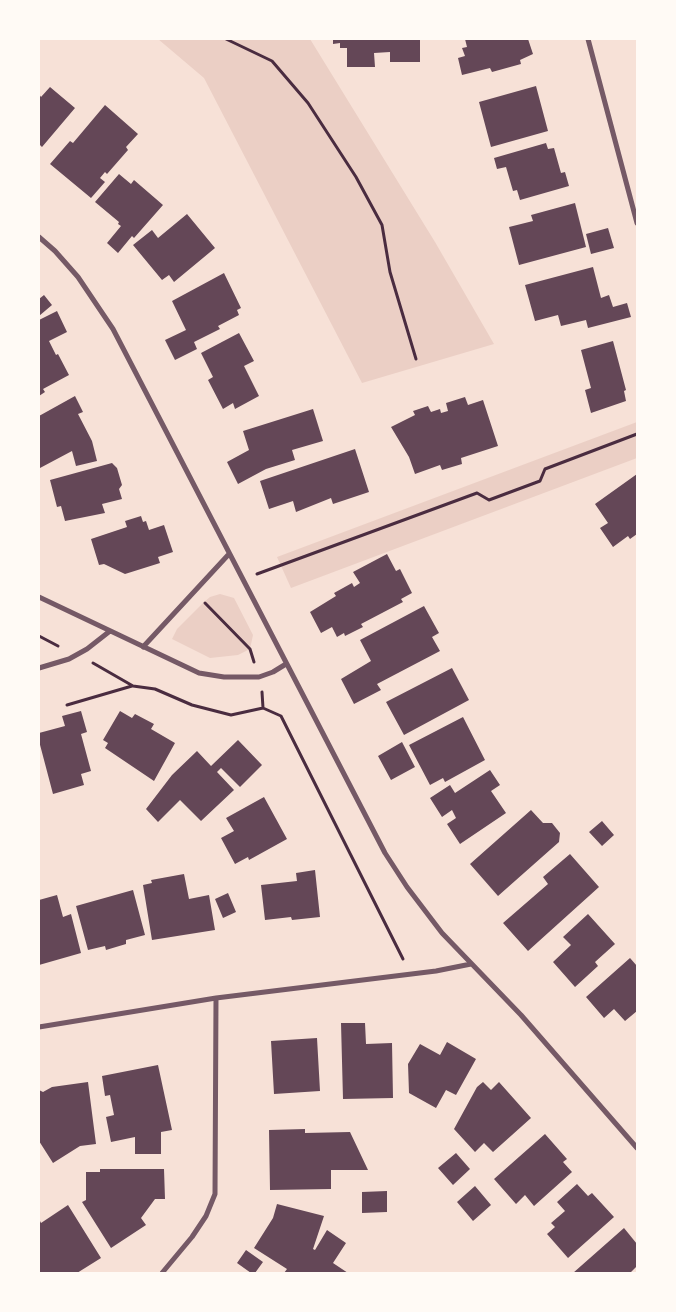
<!DOCTYPE html>
<style>
body{margin:0}
#map{position:relative;width:676px;height:1312px;overflow:hidden;background:#f7e1d7;font-family:"PT Sans",sans-serif}
canvas{display:block}
.frame{position:absolute;inset:0;border:40px solid #fffaf5;pointer-events:none}
</style>
<div id="map">
<canvas width="676" height="1312"></canvas>
<div class="frame"></div>
</div>
<script>
const c = document.querySelector('canvas').getContext('2d');
c.lineJoin = 'round';
function paint(path, color) {
  c.fillStyle = color;
  c.fill(path, 'evenodd');
}
function poly(rows) {
  const path = new Path2D();
  for (const r of rows) {
    path.moveTo(r[0], r[1]);
    for (let i = 2; i < r.length; i += 2) path.lineTo(r[i], r[i + 1]);
  }
  return path;
}
function stroke(path, color, width, dash) {
  c.strokeStyle = color;
  c.lineWidth = width;
  c.lineCap = dash ? 'butt' : 'round';
  c.setLineDash(dash || []);
  c.stroke(path);
}
const green = poly([
 [158,39,310,39,435,242,494,344,362,383,204,78],
 [637,422,637,458,291,588,277,557],
 [220,594,234,598,253,635,250,649,238,655,210,658,172,639,177,629,204,602,210,597]
]);
const building = poly([
 [333,39,420,39,420,62,390,62,390,52,374,53,375,67,347,67,347,48,340,48,340,43,333,44],
 [465,39,528,39,533,54,520,60,521,64,492,72,490,68,462,75,458,58,465,56,462,48,467,47],
 [536,86,548,131,491,147,479,102],
 [50,87,75,108,42,147,39,144,39,94,41,97],
 [105,105,138,134,126,147,128,150,107,174,105,172,100,178,105,182,91,198,50,164,70,141,73,143],
 [546,143,548,149,554,148,561,173,565,172,569,186,520,200,517,190,513,191,506,167,497,169,494,158],
 [119,174,131,184,134,180,163,205,134,238,132,236,118,253,107,243,121,226,118,224,119,222,95,202],
 [575,203,586,247,519,265,509,227,533,221,531,215],
 [187,214,215,248,174,282,169,275,162,280,133,245,152,230,158,238],
 [608,228,614,248,591,254,586,234],
 [593,267,601,298,609,295,613,307,627,303,631,317,588,328,586,320,561,326,558,315,535,321,525,285],
 [224,273,241,308,237,310,239,315,218,326,220,329,194,342,197,349,175,360,165,340,186,330,172,301],
 [44,295,52,305,39,316,39,299],
 [57,311,67,332,49,341,56,355,58,354,69,375,43,389,45,392,39,396,39,320],
 [239,333,254,361,244,366,259,396,235,409,233,403,223,409,208,380,213,377,201,353],
 [613,341,626,390,624,391,626,401,591,413,585,390,591,388,581,350],
 [75,396,83,412,78,414,92,441,97,461,76,466,72,451,40,468,39,416],
 [465,397,468,405,483,400,498,446,461,458,462,464,442,470,440,465,415,474,409,457,391,427,415,415,413,411,428,406,431,412,440,409,441,413,448,411,446,403],
 [313,409,323,441,292,450,295,460,266,469,238,484,227,462,249,450,243,431],
 [355,449,369,492,333,504,331,498,296,512,293,501,269,509,260,481],
 [112,463,117,468,122,485,119,489,122,499,102,504,105,513,65,521,61,506,57,507,50,480],
 [637,474,637,534,630,539,628,536,613,547,600,528,608,523,595,504],
 [141,516,143,522,146,521,149,530,164,525,173,552,158,557,160,563,125,574,104,564,99,565,91,539,127,527,125,521],
 [387,554,396,571,400,569,412,593,401,599,403,602,361,624,363,627,345,636,344,633,337,637,332,627,321,633,310,612,336,596,334,593,352,583,354,587,360,583,353,572],
 [424,606,439,633,432,637,440,651,377,684,381,690,354,704,341,679,371,661,360,640],
 [452,668,469,700,404,735,386,702],
 [81,711,87,732,81,734,91,771,81,774,84,785,53,794,39,741,39,733,65,726,62,716],
 [120,711,132,718,135,714,154,724,151,729,175,743,154,781,105,748,108,743,103,740],
 [463,717,485,760,445,782,443,778,430,785,409,745],
 [238,740,262,765,240,787,221,768,217,772,234,790,201,821,180,800,158,822,146,809,172,775,197,751,211,766],
 [402,742,415,767,391,780,378,756],
 [490,770,500,785,491,791,506,813,460,844,447,824,456,818,452,810,442,817,430,798,450,785,455,793],
 [264,797,287,839,249,860,248,857,235,864,221,838,234,831,226,818],
 [531,810,543,823,552,823,560,833,559,842,498,896,470,864],
 [602,821,614,835,602,846,589,832],
 [570,854,599,887,528,951,503,923,548,884,543,877],
 [315,870,320,917,292,920,291,917,265,920,261,885,297,881,296,873],
 [184,874,189,899,209,895,215,930,152,940,143,885,152,883,151,880],
 [133,890,145,935,126,940,126,944,106,950,105,946,88,950,76,906],
 [228,893,236,912,223,918,215,899],
 [57,895,63,917,71,914,81,953,39,965,39,900],
 [588,914,615,944,595,962,598,966,575,987,553,962,571,945,563,937],
 [630,958,637,966,637,1011,625,1021,614,1009,604,1018,586,997],
 [341,1023,365,1023,366,1044,392,1043,393,1098,343,1099],
 [317,1038,320,1091,274,1094,271,1041],
 [447,1042,476,1059,456,1095,446,1090,436,1108,409,1093,408,1064,420,1044,440,1055],
 [158,1065,172,1130,161,1132,161,1154,135,1154,135,1137,111,1142,106,1117,114,1115,110,1095,105,1096,102,1076],
 [88,1082,96,1144,80,1146,53,1163,39,1141,39,1090,43,1092,52,1087],
 [483,1082,491,1090,499,1082,531,1118,493,1152,484,1143,475,1152,454,1129,477,1087],
 [305,1129,305,1133,350,1132,368,1170,331,1170,331,1189,270,1190,269,1130],
 [545,1134,567,1159,563,1162,572,1172,534,1206,525,1195,516,1204,494,1179],
 [456,1153,470,1169,453,1185,438,1168],
 [100,1169,164,1169,165,1199,155,1199,141,1218,146,1225,111,1248,82,1202,86,1200,86,1172,100,1172],
 [577,1184,588,1196,592,1193,614,1217,568,1258,547,1234,555,1227,551,1223,565,1211,557,1202],
 [475,1186,491,1205,473,1221,457,1202],
 [387,1191,387,1212,362,1213,362,1192],
 [277,1204,324,1216,313,1249,315,1250,327,1230,346,1243,333,1263,348,1273,284,1273,287,1269,254,1248,273,1218],
 [68,1205,101,1258,77,1273,39,1273,39,1219,41,1223],
 [624,1228,637,1244,637,1266,630,1273,573,1273],
 [246,1250,263,1262,255,1273,251,1273,237,1263]
]);
const path = poly([
 [226,39,272,61,308,103,356,177,382,225,390,272,416,359],
 [257,574,477,493,489,500,540,481,545,469,637,434],
 [205,603,250,649,254,662],
 [39,636,58,646],
 [93,663,133,686,155,689,192,705,231,715,263,708,281,716,403,959],
 [262,692,263,708],
 [67,705,132,686]
]);
const minor = poly([
 [588,39,637,223],
 [39,237,55,251,78,277,113,329,385,853,407,887,442,933,521,1015,637,1148],
 [39,597,199,673,224,677,259,677,273,672,286,664],
 [143,647,229,554],
 [39,668,69,659,87,649,110,631],
 [39,1027,216,998,436,971,471,964],
 [162,1273,192,1237,206,1216,215,1194,216,998]
]);
paint(green, '#ebcfc5');
paint(building, '#644757');
stroke(path, '#4a2c40', 3);
stroke(minor, '#755966', 5);
</script>
